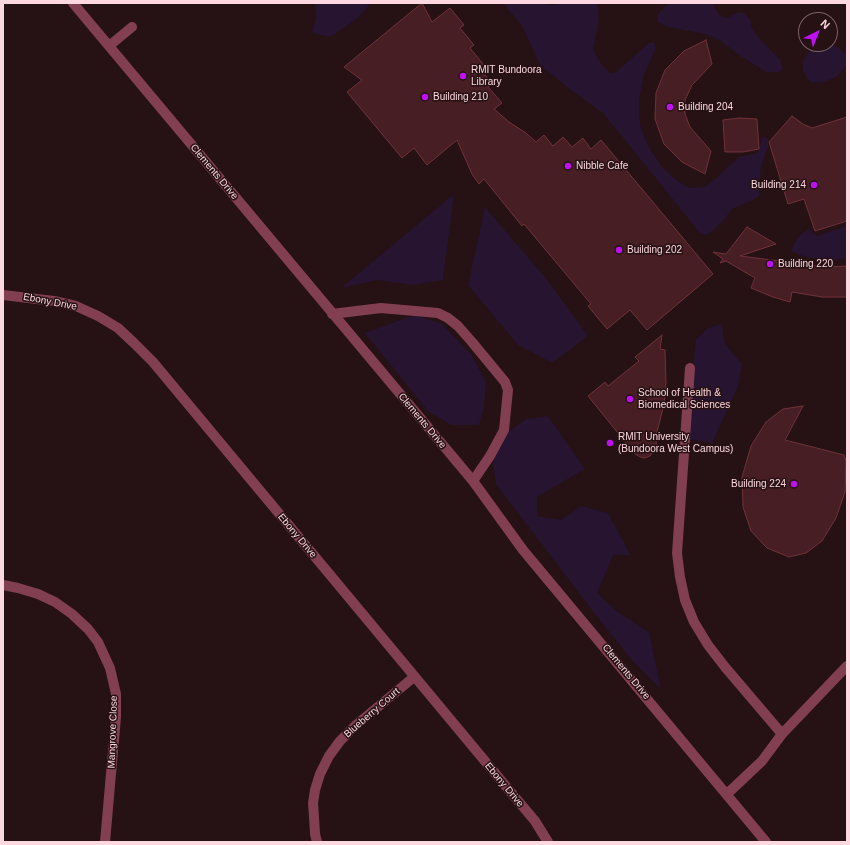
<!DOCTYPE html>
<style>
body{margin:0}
#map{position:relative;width:850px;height:845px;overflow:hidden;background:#261114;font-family:Helvetica,sans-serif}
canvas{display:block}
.frame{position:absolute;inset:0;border:4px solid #fdd8e0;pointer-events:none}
.north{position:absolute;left:798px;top:12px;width:40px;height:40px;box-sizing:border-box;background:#261114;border:1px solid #7c6166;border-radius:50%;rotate:43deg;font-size:11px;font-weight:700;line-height:16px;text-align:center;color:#fdd8e0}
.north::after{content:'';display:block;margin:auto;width:14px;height:18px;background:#be10f1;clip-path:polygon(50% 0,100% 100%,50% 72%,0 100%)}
</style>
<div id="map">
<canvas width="850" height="845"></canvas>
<div class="frame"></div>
<div class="north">N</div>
</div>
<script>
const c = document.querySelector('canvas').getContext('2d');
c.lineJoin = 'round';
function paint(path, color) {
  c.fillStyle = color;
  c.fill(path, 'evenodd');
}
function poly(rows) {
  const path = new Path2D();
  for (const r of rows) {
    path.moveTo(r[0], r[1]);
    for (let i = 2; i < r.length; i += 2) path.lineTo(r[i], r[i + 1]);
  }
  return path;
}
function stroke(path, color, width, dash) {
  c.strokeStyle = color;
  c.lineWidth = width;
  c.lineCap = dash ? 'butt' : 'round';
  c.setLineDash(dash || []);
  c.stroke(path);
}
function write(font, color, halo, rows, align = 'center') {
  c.font = font + ' Helvetica,sans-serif';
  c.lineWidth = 3;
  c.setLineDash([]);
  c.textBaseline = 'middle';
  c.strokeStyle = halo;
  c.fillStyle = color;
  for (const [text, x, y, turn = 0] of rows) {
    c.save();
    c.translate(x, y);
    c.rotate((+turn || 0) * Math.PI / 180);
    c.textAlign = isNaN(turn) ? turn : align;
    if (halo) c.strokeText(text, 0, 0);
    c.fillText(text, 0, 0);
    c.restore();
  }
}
const green = poly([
 [315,3,371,3,358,18,330,37,312,33,316,18],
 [503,3,545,3,547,5,556,5,559,3,597,3,599,20,593,50,602,65,610,73,616,72,649,43,654,43,656,48,644,75,639,99,639,116,641,129,649,147,661,166,676,180,690,188,704,187,714,180,739,157,754,154,759,150,762,138,765,137,768,139,768,147,761,167,759,196,753,200,732,209,723,221,712,231,706,235,700,233,603,113,572,91,540,65,522,26],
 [669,3,715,3,714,7,720,16,727,18,739,12,745,14,751,21,751,26,757,36,780,60,783,69,779,72,766,72,739,55,718,39,705,34,668,27,658,22,657,16,665,6],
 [829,44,838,47,846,55,846,65,838,76,824,82,813,83,808,80,803,70,803,61,810,51,819,45],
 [454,194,443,280,413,285,377,280,341,288],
 [485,207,545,277,588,336,552,363,518,345,468,285],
 [847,226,847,258,827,261,799,255,791,250,798,237,809,228,813,234,817,236],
 [415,315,442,324,471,354,486,382,484,407,479,425,451,425,428,411,365,333],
 [722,324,725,344,742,364,737,389,712,443,689,439,693,408,693,362,696,340,708,328],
 [548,416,585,469,537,497,537,516,561,520,581,506,608,513,631,556,614,554,597,593,619,613,649,632,661,690,631,659,588,605,496,484,493,464,501,437,526,419]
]);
const building = poly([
 [422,3,432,22,450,8,464,25,460,28,474,45,470,48,483,64,479,67,492,84,488,87,502,103,494,109,509,122,526,133,536,142,544,135,553,146,563,137,572,147,583,138,591,149,601,140,713,274,647,330,630,310,607,329,588,306,591,304,524,224,522,226,484,179,479,184,472,174,457,140,427,165,414,148,402,158,347,92,362,80,344,67,422,3],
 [706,40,712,64,692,85,685,100,685,114,690,127,711,151,705,174,682,162,664,144,655,119,656,93,665,70,684,51,706,40],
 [792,116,803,124,812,128,847,117,847,221,815,231,804,199,788,204,769,142,792,116],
 [739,118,757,119,759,149,743,152,725,152,723,120,739,118],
 [747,227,776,244,740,256,827,267,847,266,847,297,822,297,792,292,790,302,773,297,751,288,755,278,726,261,720,263,723,259,713,252,726,254,747,227],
 [662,335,660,349,665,350,666,383,664,404,657,432,656,448,650,456,645,458,640,457,635,454,588,396,605,382,608,386,639,361,635,357,662,335],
 [803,406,785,440,844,455,846,461,845,492,836,518,822,541,806,553,789,557,767,548,751,531,743,507,742,477,751,446,766,422,783,409,803,406]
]);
const minor = poly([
 [73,3,473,481,523,550,766,842],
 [109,46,132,27],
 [3,295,54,301,76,306,98,316,118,328,134,343,153,362,514,796,535,821,548,842],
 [332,314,381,308,438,313,448,318,458,326,472,342,505,382,508,390,504,430,490,456,473,481],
 [690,368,677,553,680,577,685,600,694,622,708,645,725,667,782,734],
 [3,585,18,588,38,594,55,602,72,614,88,629,98,642,110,668,116,694,116,717,105,842],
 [727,794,762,761,782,734,847,666],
 [317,842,315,834,314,817,313,803,315,790,320,774,329,756,340,741,356,725,414,677]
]);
const markers = [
 [463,76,4,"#be10f1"],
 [425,97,4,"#be10f1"],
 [670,107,4,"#be10f1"],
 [568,166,4,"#be10f1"],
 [814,185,4,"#be10f1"],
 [619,250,4,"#be10f1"],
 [770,264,4,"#be10f1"],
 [630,399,4,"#be10f1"],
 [610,443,4,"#be10f1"],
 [794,484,4,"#be10f1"]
];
const poiNames = [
 ["RMIT Bundoora",471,70],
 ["Library",471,82],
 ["Building 210",433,97],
 ["Building 204",678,107],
 ["Nibble Cafe",576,166],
 ["Building 214",806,185,"right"],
 ["Building 202",627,250],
 ["Building 220",778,264],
 ["School of Health &",638,393],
 ["Biomedical Sciences",638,405],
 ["RMIT University",618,437],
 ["(Bundoora West Campus)",618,449],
 ["Building 224",786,484,"right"]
];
const streetNames = [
 ["Clements Drive",214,172,50],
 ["Ebony Drive",50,302,11],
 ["Clements Drive",422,421,50],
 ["Ebony Drive",297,536,50],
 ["Clements Drive",626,672,50],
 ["Blueberry Court",372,713,-41],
 ["Mangrove Close",113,732,-88],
 ["Ebony Drive",504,785,50]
];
paint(green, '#261430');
paint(building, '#461e23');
stroke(building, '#71323a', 1);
stroke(minor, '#823f52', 10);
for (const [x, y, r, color] of markers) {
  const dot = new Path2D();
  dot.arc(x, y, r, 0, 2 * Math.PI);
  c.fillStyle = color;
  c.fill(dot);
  stroke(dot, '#261114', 1.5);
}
write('10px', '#fdd8e0', '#261114', poiNames, 'left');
write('10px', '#fdd8e0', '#261114', streetNames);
</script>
